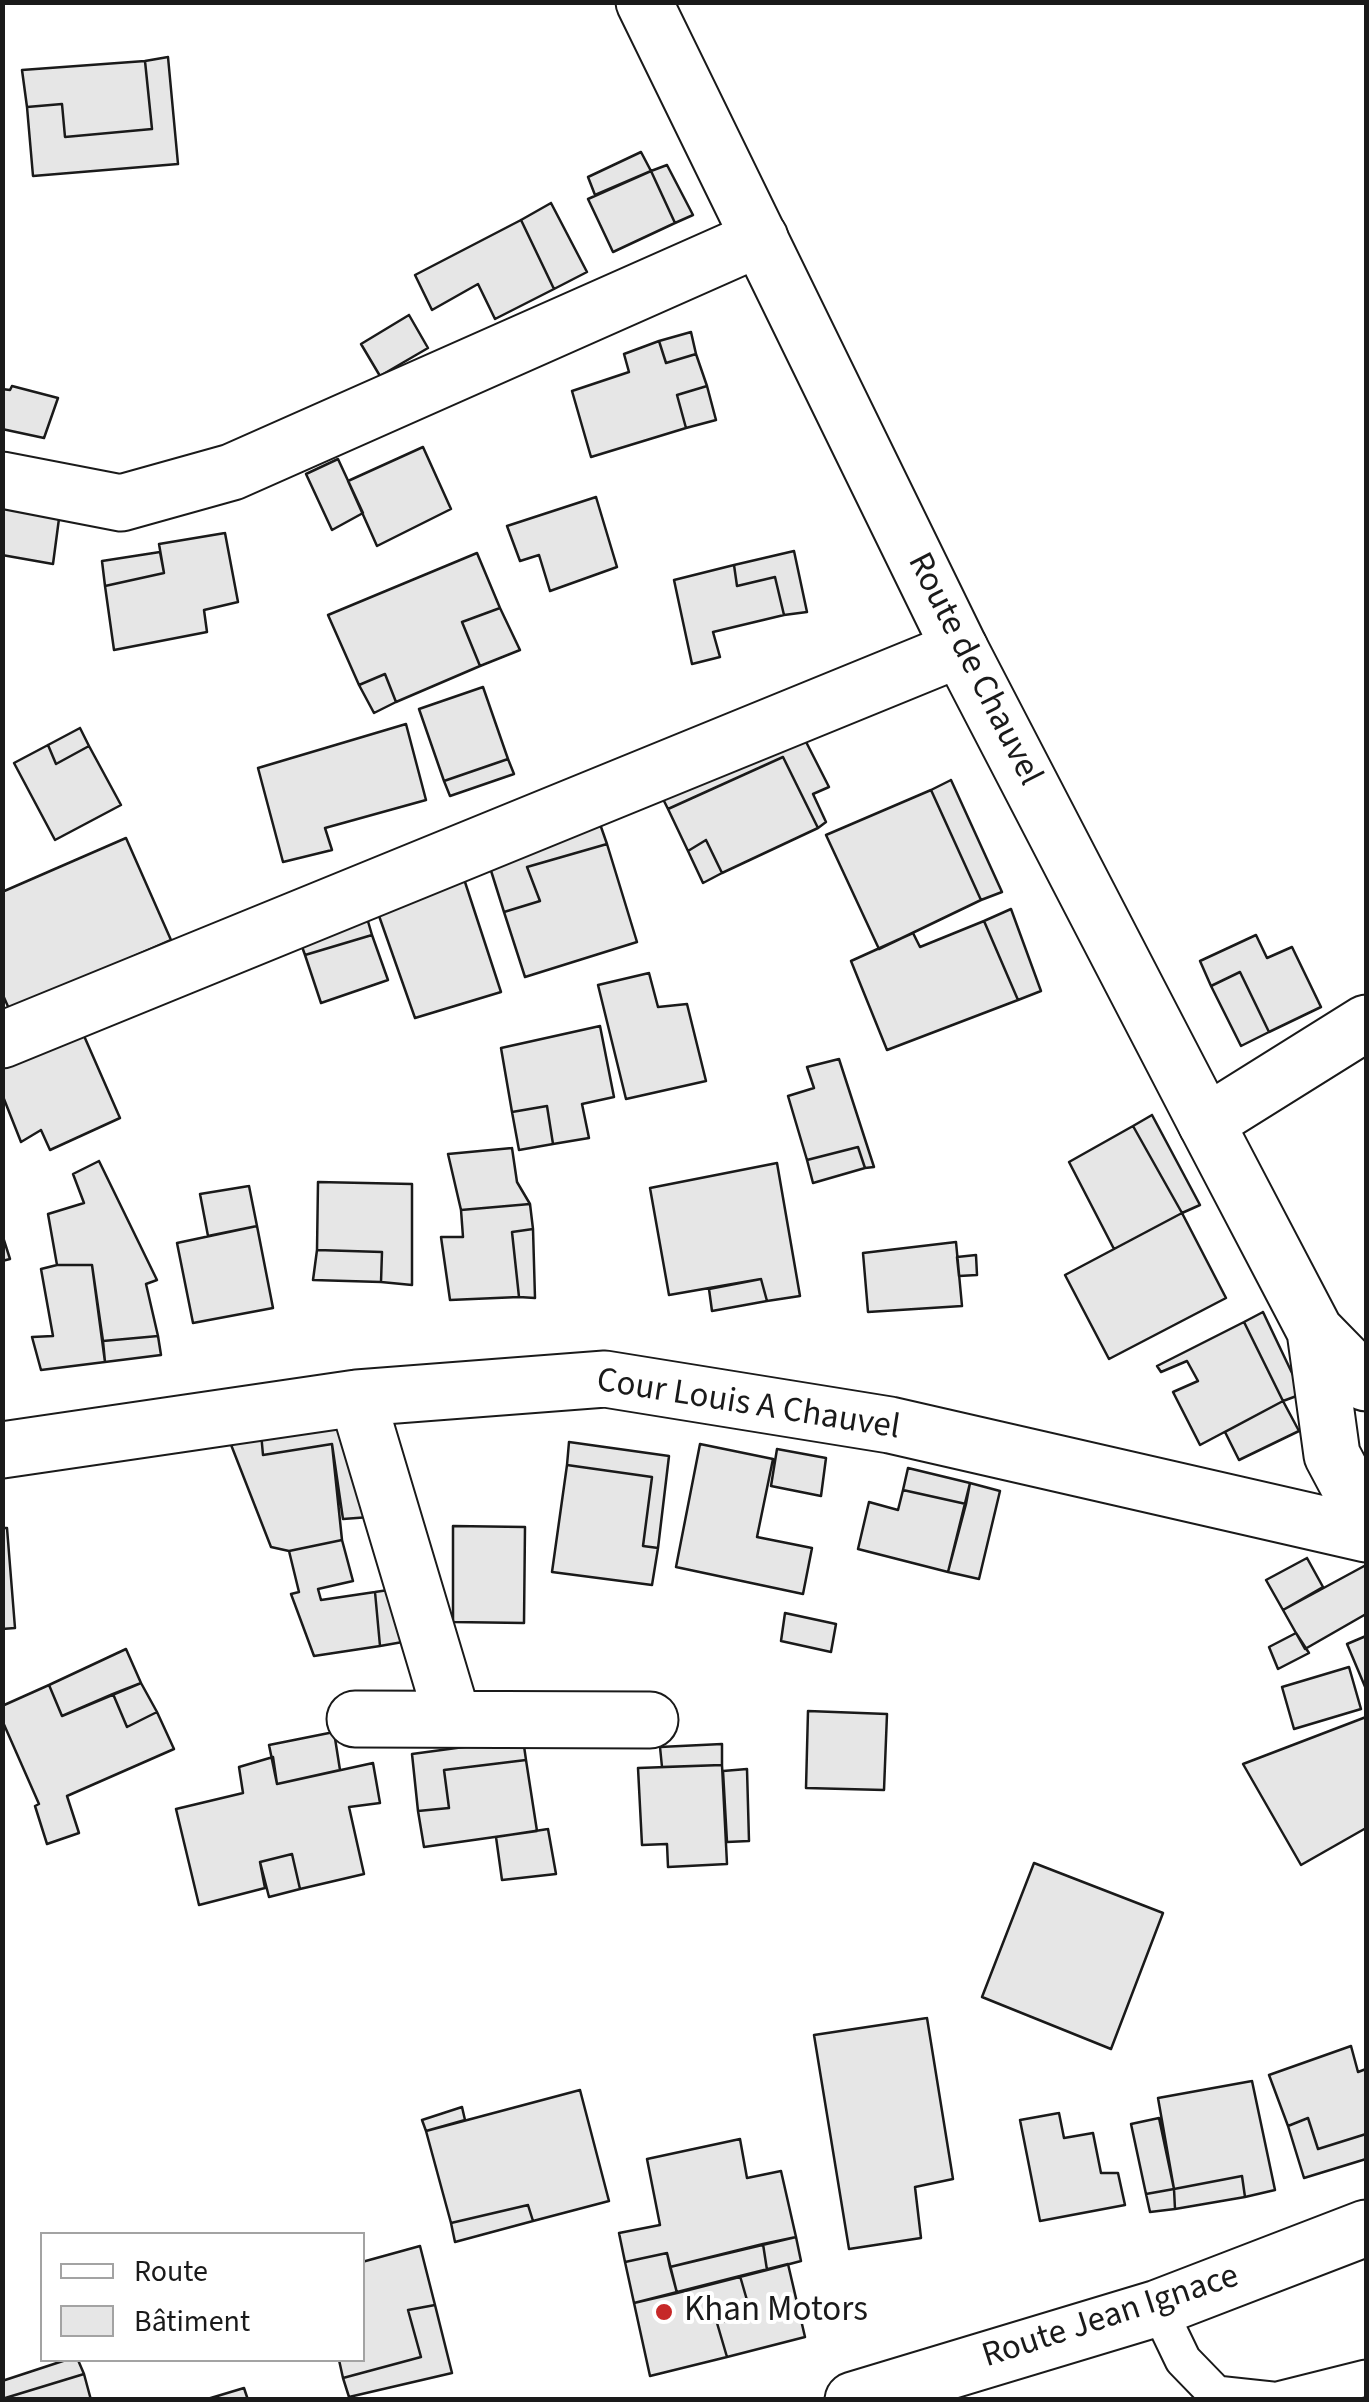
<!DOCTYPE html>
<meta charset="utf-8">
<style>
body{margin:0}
#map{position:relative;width:1369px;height:2402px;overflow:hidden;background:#fff;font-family:"Source Sans 3",sans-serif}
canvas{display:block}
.frame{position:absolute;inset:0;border:5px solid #1a1a1a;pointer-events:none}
.legend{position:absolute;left:40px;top:2232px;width:325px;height:130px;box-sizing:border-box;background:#fff;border:2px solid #a3a3a3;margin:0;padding:12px 18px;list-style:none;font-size:30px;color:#1a1a1a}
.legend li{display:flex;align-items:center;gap:20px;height:50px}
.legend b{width:50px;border:2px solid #a3a3a3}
</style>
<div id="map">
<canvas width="1369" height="2402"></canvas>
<div class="frame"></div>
<ul class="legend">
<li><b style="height:12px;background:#fff"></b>Route</li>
<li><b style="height:28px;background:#e6e6e6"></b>Bâtiment</li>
</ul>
</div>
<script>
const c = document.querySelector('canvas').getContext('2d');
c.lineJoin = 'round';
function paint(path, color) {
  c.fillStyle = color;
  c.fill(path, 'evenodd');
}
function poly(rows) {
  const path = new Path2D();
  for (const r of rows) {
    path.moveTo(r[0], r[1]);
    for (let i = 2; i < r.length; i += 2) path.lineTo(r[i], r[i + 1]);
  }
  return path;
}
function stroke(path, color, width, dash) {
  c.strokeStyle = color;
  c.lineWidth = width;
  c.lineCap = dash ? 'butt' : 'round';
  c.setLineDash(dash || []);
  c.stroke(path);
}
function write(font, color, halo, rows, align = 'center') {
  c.font = font + ' "Source Sans 3",sans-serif';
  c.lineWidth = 8;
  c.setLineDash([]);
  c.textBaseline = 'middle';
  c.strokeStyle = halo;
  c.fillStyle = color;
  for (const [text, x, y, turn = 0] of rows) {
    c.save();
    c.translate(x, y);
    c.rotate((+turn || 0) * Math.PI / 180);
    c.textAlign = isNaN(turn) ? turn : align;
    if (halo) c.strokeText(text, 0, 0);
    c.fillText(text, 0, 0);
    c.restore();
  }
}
const building = poly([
 [168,57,178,164,33,176,27,107,62,104,65,137,152,129,145,61,168,57],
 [145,61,152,129,65,137,62,104,27,107,22,70,145,61],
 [641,152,651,171,595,195,588,177,641,152],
 [667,165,693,215,675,223,651,171,667,165],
 [651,171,675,223,613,252,588,199,651,171],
 [551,203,587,272,554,289,521,220,551,203],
 [521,220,554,289,495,319,478,284,432,310,415,275,521,220],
 [409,315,428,348,380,376,361,344,409,315],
 [691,332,696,354,666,363,659,341,691,332],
 [659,341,666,363,696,354,707,386,677,395,686,428,591,457,572,391,629,372,624,354,659,341],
 [12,386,58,398,44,438,2,429,2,389,10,390,12,386],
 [707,386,716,420,686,428,677,395,707,386],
 [423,447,451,509,377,546,348,481,423,447],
 [338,459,363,513,332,530,306,474,338,459],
 [2,485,62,496,53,564,2,555,2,485],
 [596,497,617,567,550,591,539,555,520,561,507,526,596,497],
 [225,533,238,602,204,610,207,632,114,650,105,586,164,573,159,544,225,533],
 [794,551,807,612,784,615,775,577,737,586,734,565,794,551],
 [160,552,164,573,105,586,102,561,160,552],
 [477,553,500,608,462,622,480,666,396,702,385,674,359,685,328,615,477,553],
 [734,565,737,586,775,577,784,615,713,632,720,657,692,664,674,580,734,565],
 [500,608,520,650,480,666,462,622,500,608],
 [385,674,396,702,374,713,359,685,385,674],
 [483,687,508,759,444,781,419,709,483,687],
 [406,724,426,800,325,828,332,850,283,862,258,768,406,724],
 [80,728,89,746,56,764,48,745,80,728],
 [800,730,829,787,813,794,826,822,818,828,783,757,668,809,661,795,800,730],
 [48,745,56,764,89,746,121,805,55,840,14,763,48,745],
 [783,757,818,828,722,873,706,840,688,851,668,809,783,757],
 [508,759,514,774,450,796,444,781,508,759],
 [951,780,1002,892,981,900,931,790,951,780],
 [931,790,981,900,879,949,826,835,931,790],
 [600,824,607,844,527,867,540,901,504,912,487,858,600,824],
 [126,838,171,940,10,1011,2,993,2,892,126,838],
 [706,840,722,873,703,883,688,851,706,840],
 [607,844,637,942,525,977,504,912,540,901,527,867,607,844],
 [464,879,501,992,415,1018,378,913,464,879],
 [1011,909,1041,991,1018,1000,984,921,1011,909],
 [367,918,372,935,305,955,300,941,367,918],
 [984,921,1018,1000,887,1050,851,961,913,933,920,947,984,921],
 [372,935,388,980,321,1003,305,955,372,935],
 [1256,935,1267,958,1292,947,1321,1007,1269,1032,1240,972,1211,986,1200,961,1256,935],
 [1240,972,1269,1032,1241,1046,1211,986,1240,972],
 [649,973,658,1007,687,1004,706,1081,626,1099,598,985,649,973],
 [74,1013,120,1118,50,1150,41,1130,21,1142,2,1094,2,1047,74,1013],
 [600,1026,614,1097,582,1104,589,1138,553,1144,547,1106,512,1112,501,1048,600,1026],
 [839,1059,874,1167,865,1168,858,1147,807,1160,788,1096,814,1088,807,1067,839,1059],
 [547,1106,553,1144,519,1150,512,1112,547,1106],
 [1152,1115,1200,1205,1182,1213,1133,1126,1152,1115],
 [1133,1126,1182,1213,1114,1249,1069,1162,1133,1126],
 [858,1147,865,1168,813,1183,807,1160,858,1147],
 [512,1148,517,1182,530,1204,461,1210,448,1154,512,1148],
 [99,1161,157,1280,146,1284,158,1336,103,1341,92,1265,57,1265,48,1214,84,1203,73,1174,99,1161],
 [777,1163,800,1296,767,1301,761,1279,669,1295,650,1188,777,1163],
 [318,1182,412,1184,412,1285,381,1282,382,1252,317,1250,318,1182],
 [249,1186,257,1226,208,1236,200,1194,249,1186],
 [530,1204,533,1229,512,1232,519,1297,450,1300,441,1237,463,1237,461,1210,530,1204],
 [1182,1213,1226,1298,1109,1359,1065,1275,1182,1213],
 [257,1226,273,1308,193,1323,177,1243,257,1226],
 [533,1229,535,1298,519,1297,512,1232,533,1229],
 [2,1234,10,1259,2,1261,2,1234],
 [956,1242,962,1306,868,1312,863,1253,956,1242],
 [317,1250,382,1252,381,1282,313,1280,317,1250],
 [976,1255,977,1275,959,1276,957,1257,976,1255],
 [57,1265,92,1265,105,1362,41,1370,32,1337,53,1336,41,1269,57,1265],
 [761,1279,767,1301,712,1311,709,1289,761,1279],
 [1263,1312,1302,1394,1283,1401,1244,1322,1263,1312],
 [1244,1322,1283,1401,1200,1445,1173,1392,1198,1381,1187,1361,1161,1372,1157,1366,1244,1322],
 [158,1336,161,1355,105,1362,103,1341,158,1336],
 [1283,1401,1299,1431,1239,1460,1225,1432,1283,1401],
 [357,1424,370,1517,343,1519,332,1444,263,1455,261,1433,357,1424],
 [261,1433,263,1455,332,1444,342,1540,289,1551,271,1547,228,1437,261,1433],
 [569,1442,669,1456,658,1548,643,1546,652,1477,567,1465,569,1442],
 [700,1444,773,1459,757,1537,812,1548,803,1594,676,1567,700,1444],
 [777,1449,826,1458,821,1496,771,1486,777,1449],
 [567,1465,652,1477,643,1546,658,1548,652,1585,552,1572,567,1465],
 [908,1468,970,1483,966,1504,903,1490,908,1468],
 [970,1483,1000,1491,979,1579,948,1572,970,1483],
 [903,1490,966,1504,948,1572,858,1549,869,1502,898,1510,903,1490],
 [453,1526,525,1527,524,1623,453,1622,453,1526],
 [2,1528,7,1528,15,1628,2,1629,2,1528],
 [342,1540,353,1581,318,1589,321,1600,375,1592,380,1646,314,1656,291,1594,299,1592,289,1551,342,1540],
 [1307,1558,1323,1587,1283,1610,1266,1580,1307,1558],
 [1366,1565,1366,1614,1305,1649,1283,1610,1366,1565],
 [408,1587,414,1640,380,1646,375,1592,408,1587],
 [785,1613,836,1624,831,1652,781,1641,785,1613],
 [1296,1633,1309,1653,1278,1669,1269,1647,1296,1633],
 [1366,1636,1366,1689,1347,1644,1366,1636],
 [126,1649,141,1683,62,1716,49,1685,126,1649],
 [1349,1667,1361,1709,1294,1729,1282,1687,1349,1667],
 [141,1683,157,1712,127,1727,113,1694,141,1683],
 [49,1685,62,1716,113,1694,127,1727,157,1712,174,1749,67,1796,79,1833,47,1844,35,1806,39,1804,2,1720,2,1706,49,1685],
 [808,1711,887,1714,884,1790,806,1788,808,1711],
 [1366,1717,1366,1828,1301,1865,1243,1764,1366,1717],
 [334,1732,340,1770,277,1784,269,1745,334,1732],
 [523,1739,526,1760,444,1770,449,1808,418,1811,412,1754,523,1739],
 [722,1744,722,1765,662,1767,660,1747,722,1744],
 [273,1757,277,1784,373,1763,380,1803,349,1807,364,1874,300,1889,292,1854,260,1862,265,1888,199,1905,176,1809,243,1793,239,1767,273,1757],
 [526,1760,537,1831,424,1847,418,1811,449,1808,444,1770,526,1760],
 [722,1765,727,1864,668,1867,667,1844,642,1845,638,1768,722,1765],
 [747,1769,749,1841,727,1842,723,1771,747,1769],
 [548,1829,556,1874,502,1880,496,1837,548,1829],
 [292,1854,300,1889,269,1897,260,1862,292,1854],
 [1034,1863,1163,1913,1111,2049,982,1997,1034,1863],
 [927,2018,953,2179,915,2187,921,2238,849,2249,814,2035,927,2018],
 [1351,2046,1358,2072,1366,2069,1366,2134,1318,2149,1308,2118,1288,2126,1269,2075,1351,2046],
 [1252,2081,1275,2190,1245,2197,1242,2176,1174,2189,1158,2098,1252,2081],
 [580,2090,609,2201,533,2221,528,2205,451,2223,426,2131,580,2090],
 [462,2107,465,2120,426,2131,422,2120,462,2107],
 [1059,2113,1064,2138,1093,2133,1101,2173,1118,2173,1125,2205,1040,2221,1020,2120,1059,2113],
 [1159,2118,1174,2189,1146,2194,1131,2124,1159,2118],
 [1308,2118,1318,2149,1366,2134,1366,2159,1304,2178,1288,2126,1308,2118],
 [740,2139,747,2178,781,2171,796,2237,670,2267,667,2253,625,2262,619,2233,660,2225,647,2159,740,2139],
 [1242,2176,1245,2197,1175,2209,1174,2189,1242,2176],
 [1174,2189,1175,2209,1150,2212,1146,2194,1174,2189],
 [528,2205,533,2221,455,2242,451,2223,528,2205],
 [796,2237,801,2261,767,2270,763,2244,796,2237],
 [763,2244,767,2270,677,2293,670,2267,763,2244],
 [420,2246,435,2305,408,2310,421,2357,343,2378,339,2360,362,2360,362,2262,420,2246],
 [667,2253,677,2293,634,2303,625,2262,667,2253],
 [788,2264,805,2337,727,2357,717,2323,751,2314,740,2276,788,2264],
 [740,2276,751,2314,717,2323,727,2357,650,2376,634,2303,740,2276],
 [435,2305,452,2373,349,2397,343,2378,421,2357,408,2310,435,2305],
 [66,2360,78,2360,84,2374,2,2399,2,2381,66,2360],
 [84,2374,91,2400,2,2400,2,2399,84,2374],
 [244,2388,248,2400,204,2400,244,2388]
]);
const lane = poly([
 [1158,2308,1183,2360,1216,2394,1272,2400],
 [1278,2400,1366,2378]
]);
const street = poly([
 [2,480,121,503,232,472,760,238],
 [2,1040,960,649],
 [1206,1123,1366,1023],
 [357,1398,453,1719],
 [2,1450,357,1398,605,1379,890,1425,1366,1534],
 [355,1719,650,1720]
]);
const secondary = poly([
 [644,2,960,649,1206,1123,1315,1331,1366,1383],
 [1315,1331,1332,1455,1366,1519],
 [853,2400,1158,2308,1366,2228]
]);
const markers = [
 [664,2312,10,"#c62828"]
];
const streetNames = [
 ["Route de Chauvel",973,670,63],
 ["Cour Louis A Chauvel",748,1406,9],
 ["Route Jean Ignace",1111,2318,-18]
];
const poiNames = [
 ["Khan Motors",684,2312]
];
paint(building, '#e6e6e6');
stroke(building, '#1a1a1a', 2.5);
stroke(lane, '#1a1a1a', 39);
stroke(street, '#1a1a1a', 59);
stroke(secondary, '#1a1a1a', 59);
stroke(lane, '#fff', 35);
stroke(street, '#fff', 55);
stroke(secondary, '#fff', 55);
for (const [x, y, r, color] of markers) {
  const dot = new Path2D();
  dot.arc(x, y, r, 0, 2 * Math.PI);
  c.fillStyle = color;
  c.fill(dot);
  stroke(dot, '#fff', 4);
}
write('35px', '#1a1a1a', '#fff', streetNames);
write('35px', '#1a1a1a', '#fff', poiNames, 'left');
</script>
